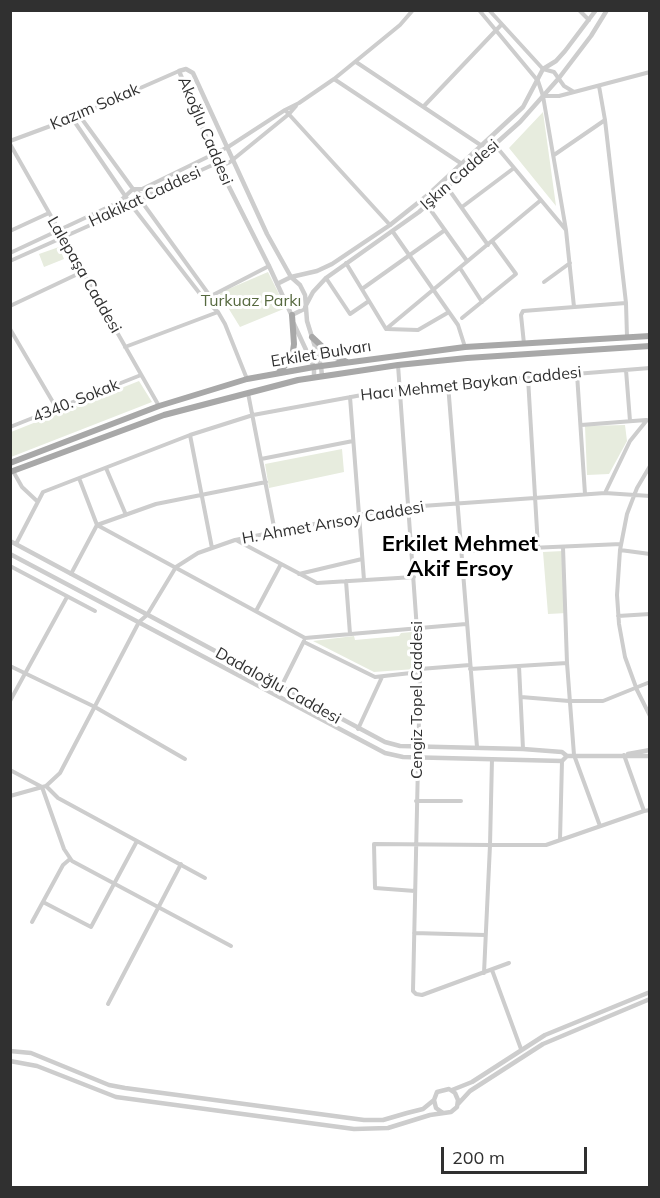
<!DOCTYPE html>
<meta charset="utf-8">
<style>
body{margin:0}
#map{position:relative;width:660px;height:1198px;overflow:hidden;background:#fff;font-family:Mulish,sans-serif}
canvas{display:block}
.frame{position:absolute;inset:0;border:12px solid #303030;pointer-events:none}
.scale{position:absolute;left:441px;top:1147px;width:146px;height:27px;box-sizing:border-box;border:3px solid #303030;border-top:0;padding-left:8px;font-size:18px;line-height:21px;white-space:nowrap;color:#303030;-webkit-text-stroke:4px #fff;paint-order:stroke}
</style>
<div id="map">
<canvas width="660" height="1198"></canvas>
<div class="frame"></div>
<div class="scale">200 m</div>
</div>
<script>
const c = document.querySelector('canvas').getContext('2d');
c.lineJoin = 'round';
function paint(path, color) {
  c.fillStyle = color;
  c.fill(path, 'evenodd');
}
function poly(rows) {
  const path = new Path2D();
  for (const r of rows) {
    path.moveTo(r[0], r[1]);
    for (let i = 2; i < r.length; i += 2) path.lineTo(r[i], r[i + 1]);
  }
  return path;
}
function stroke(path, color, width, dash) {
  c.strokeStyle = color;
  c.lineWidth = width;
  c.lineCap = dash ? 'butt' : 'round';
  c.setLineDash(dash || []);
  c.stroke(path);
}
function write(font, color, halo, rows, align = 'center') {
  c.font = font + ' Mulish,sans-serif';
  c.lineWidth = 6;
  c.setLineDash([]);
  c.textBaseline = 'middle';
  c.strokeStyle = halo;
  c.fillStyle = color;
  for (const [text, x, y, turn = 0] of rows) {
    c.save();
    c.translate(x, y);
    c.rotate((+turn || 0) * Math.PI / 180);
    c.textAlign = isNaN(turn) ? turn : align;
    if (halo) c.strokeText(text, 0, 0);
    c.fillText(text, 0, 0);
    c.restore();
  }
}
const green = poly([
 [543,112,556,206,509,148],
 [59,247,64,259,44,267,39,254],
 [268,272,286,308,240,327,219,293],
 [139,381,152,402,11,457,11,432],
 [625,425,627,441,609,474,587,475,585,426],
 [342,449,344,472,269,488,265,464],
 [563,551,567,613,548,614,543,552],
 [412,632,415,669,374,672,313,641,354,636,355,640,399,636,401,633]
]);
const minor = poly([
 [479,10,538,81,543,96,559,96,650,72],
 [489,10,543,69,554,72,564,86,574,92],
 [579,10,589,20],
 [356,62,482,146],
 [334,79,462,164],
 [599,86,605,120,626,303,627,337],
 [543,96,566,230,574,307],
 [424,106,501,25],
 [285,110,390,225],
 [79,115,133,189,140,194,142,202,210,296,212,305],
 [72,118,132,206,204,299,218,312,225,324,247,379],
 [10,141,72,118,179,71],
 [10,144,159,406],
 [495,145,566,230],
 [554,155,605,120],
 [447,187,488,245],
 [427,205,467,261],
 [462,207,514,168],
 [10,231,49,213],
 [393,232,458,325,465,347],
 [10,253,119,202,133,189,142,189,228,147,285,110,299,103,334,79,400,25,413,10],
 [10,261,142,202,146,195,217,163,224,165,230,162,289,114,296,106],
 [346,263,386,329],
 [460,268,482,302],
 [326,278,350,314,369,301],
 [544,282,570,263],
 [362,289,445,230],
 [209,297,269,266],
 [10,306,82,272],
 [462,318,516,274,492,241],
 [10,329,57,409],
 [386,329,541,200],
 [387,329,418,330,449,312],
 [524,344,521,315,523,311,626,303],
 [125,347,218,312],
 [398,365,420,672,413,991,416,994,422,995,509,963],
 [626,370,630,421],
 [577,374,585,494],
 [528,378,538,547],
 [448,384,477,747],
 [248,393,275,532],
 [350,397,364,580],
 [581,425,646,420],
 [10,427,141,375],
 [190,435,212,548],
 [261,459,353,441],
 [650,466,637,488,627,514,620,550,617,595,619,624,625,657,637,690,650,716],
 [106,468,126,515],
 [13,471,22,487,38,502],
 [79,478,97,525,305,638,466,624],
 [605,493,630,441,647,420],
 [236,540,317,583,414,577],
 [16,544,43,492,190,435,253,415,400,388,650,368],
 [563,547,567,663,574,755,600,826],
 [620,550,650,554],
 [462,551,621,544],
 [10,566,95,611],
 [71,574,97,525,156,504,266,482],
 [299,574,362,559],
 [346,581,350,634],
 [256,611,281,564],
 [618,616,650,614],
 [304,642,375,677,420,672],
 [10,666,95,707,185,759],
 [519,666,523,749],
 [420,669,470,665],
 [470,669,567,663],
 [281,687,304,641],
 [521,697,569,701,603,701,650,682],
 [10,701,67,597],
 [358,729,382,677],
 [624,755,644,811,650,810],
 [10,770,42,787,64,849,72,861,231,946],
 [46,786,58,798,205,878],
 [10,796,46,786,60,773,139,622,147,615,176,567,198,553,235,540,359,515,408,507,605,493,650,496],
 [416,801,461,801],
 [560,840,562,761],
 [415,891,375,888,374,844,490,845,492,759],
 [43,902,91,927,137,841],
 [32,922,63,865,70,859],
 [414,933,485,935],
 [492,970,521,1049],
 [484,973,490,845,546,845,644,811],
 [108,1004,181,864]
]);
const tertiary = poly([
 [277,284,291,277,317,271,332,264,390,225,429,194,523,107,543,69,556,61,565,51,596,10],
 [292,315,304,309,313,292,326,278,419,212,520,122,559,78,591,36,607,10],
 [292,316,269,266,217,163,179,71,186,69,193,73,267,234,291,277,300,285,305,295,307,321,321,366,322,376],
 [294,324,314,367,314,377],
 [10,541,385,742,400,746,523,749,562,752,567,756,650,756],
 [10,554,385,753,403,757,562,761,567,756],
 [628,754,650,750],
 [10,1051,31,1053,109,1085,125,1088,364,1120,383,1120,407,1113,423,1109,434,1100],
 [10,1061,37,1066,116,1097,354,1129,388,1128,430,1115,451,1112,457,1107,458,1100,455,1093,449,1089,437,1092,434,1100,436,1108,443,1113],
 [452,1090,472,1082,545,1035,650,992],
 [458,1104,470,1091,543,1044,650,999]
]);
const primary = poly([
 [312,337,331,355,347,362],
 [279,372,292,358,294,344,292,315],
 [10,463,159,406,247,379,314,367,465,347,650,336],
 [10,472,164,415,298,380,398,365,467,358,650,346]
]);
const streetNames = [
 ["Kazım Sokak",95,107,-23],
 ["Akoğlu Caddesi",205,131,67],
 ["Işkın Caddesi",460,175,-41],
 ["Hakikat Caddesi",145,197,-25],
 ["Lalepaşa Caddesi",84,275,60],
 ["Erkilet Bulvarı",321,354,-9],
 ["Hacı Mehmet Baykan Caddesi",471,384,-6],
 ["4340. Sokak",76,401,-22],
 ["H. Ahmet Arısoy Caddesi",333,523,-10],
 ["Dadaloğlu Caddesi",278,686,29],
 ["Cengiz Topel Caddesi",417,700,-90]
];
const parkNames = [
 ["Turkuaz Parkı",251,301]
];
const districtNames = [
 ["Erkilet Mehmet",460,544],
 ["Akif Ersoy",460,569]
];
paint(green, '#e7ecde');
stroke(minor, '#cdcdcd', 4);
stroke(tertiary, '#cdcdcd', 4.5);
stroke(primary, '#a8a8a8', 6);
write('16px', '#303030', '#fff', streetNames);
write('16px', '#56693f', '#fff', parkNames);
write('bold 22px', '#000', '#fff', districtNames);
</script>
